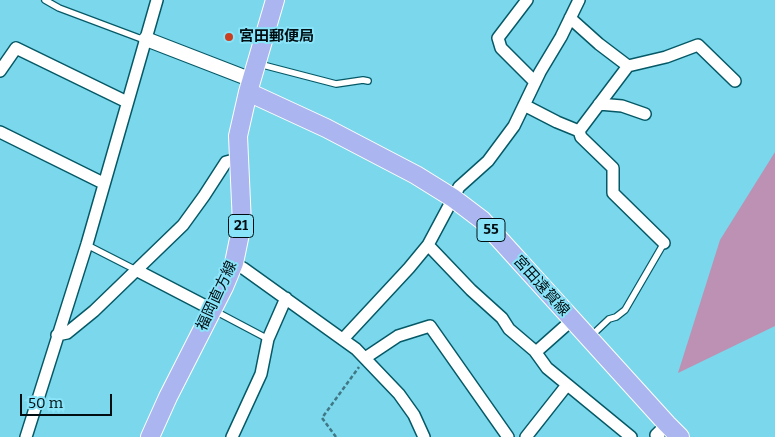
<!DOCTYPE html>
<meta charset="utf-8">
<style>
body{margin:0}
#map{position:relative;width:775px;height:437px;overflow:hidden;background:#7bd7eb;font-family:Bitter,serif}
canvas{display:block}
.scale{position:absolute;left:20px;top:394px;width:92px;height:22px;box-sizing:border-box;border:2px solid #000e12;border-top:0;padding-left:6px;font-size:15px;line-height:18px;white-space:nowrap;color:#000e12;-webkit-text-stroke:4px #89e4f9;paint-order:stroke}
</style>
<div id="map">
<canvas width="775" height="437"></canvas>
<div class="scale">50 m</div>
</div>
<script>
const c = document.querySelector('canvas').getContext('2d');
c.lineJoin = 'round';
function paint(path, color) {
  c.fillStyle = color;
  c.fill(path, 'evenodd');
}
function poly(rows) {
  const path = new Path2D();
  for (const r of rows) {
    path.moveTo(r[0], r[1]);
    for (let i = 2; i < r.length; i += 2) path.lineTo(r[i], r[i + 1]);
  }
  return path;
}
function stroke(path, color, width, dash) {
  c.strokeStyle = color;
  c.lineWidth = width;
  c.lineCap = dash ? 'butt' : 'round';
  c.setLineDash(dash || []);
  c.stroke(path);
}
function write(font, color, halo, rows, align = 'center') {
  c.font = font + ' Bitter,"Noto Sans JP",serif';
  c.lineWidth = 4;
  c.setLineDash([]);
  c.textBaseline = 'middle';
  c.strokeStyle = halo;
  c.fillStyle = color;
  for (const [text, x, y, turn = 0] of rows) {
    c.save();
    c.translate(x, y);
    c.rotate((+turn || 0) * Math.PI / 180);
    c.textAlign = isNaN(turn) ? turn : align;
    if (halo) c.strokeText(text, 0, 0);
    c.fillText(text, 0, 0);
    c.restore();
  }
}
const green = poly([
 [775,152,775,326,678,373,720,240]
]);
const path = poly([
 [336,437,322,418,359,367]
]);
const service = poly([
 [45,0,59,8,139,38,145,39],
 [259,64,336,84,363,80,368,81],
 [87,245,136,270],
 [215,311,268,339],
 [590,337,609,319,616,317,625,310,664,243]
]);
const minor = poly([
 [527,0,498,38,501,48,535,82],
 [628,66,666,57,698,45,735,81],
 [0,71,16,48,127,102],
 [599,104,622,106,645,114],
 [524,105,557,122,579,131,628,66,599,44,570,18],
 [579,131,581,137,613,168,613,193,664,243],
 [0,132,103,183],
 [428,245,471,290,502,318,509,329,536,352,572,320],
 [234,263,243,268,356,349,399,394,414,415,424,437],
 [136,270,213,310],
 [57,335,67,333,94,311,183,225,204,196,226,162,238,159],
 [343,339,409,268,428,245,459,187,488,161,514,126,540,72,561,37,579,0],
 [534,350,547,368,631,437],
 [365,358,398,336,430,326,508,437],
 [26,437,87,244,157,0],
 [232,437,261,374,268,339,286,298],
 [526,437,567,385],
 [659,437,656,435,667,424]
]);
const tertiary = poly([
 [146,39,252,80]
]);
const primary = poly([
 [248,92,326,128,416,175,453,198,482,220,667,424,680,437],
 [150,437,168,397,224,287,234,263,242,224,238,136,248,92,275,0]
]);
const markers = [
 [229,37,5,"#c93f20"]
];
const shields = [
 [241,226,25],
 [491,230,28]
];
const shieldNames = [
 ["21",241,226],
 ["55",491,230]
];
const poiNames = [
 ["宮田郵便局",239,37]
];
const streetNames = [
 ["宮田遠賀線",541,286,48],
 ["福岡直方線",217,296,-65]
];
paint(green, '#bc91b3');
stroke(service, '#055967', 8);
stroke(minor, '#055967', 14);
stroke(tertiary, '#055967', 16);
stroke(primary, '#fff', 20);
stroke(path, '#407784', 2.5, [4, 2.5]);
stroke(service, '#fff', 5.5);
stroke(minor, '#fff', 11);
stroke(tertiary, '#fff', 14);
stroke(primary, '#abb5ef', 18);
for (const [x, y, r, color] of markers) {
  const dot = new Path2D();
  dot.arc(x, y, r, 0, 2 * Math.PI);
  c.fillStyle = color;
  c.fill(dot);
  stroke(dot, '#89e4f9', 2);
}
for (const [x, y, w] of shields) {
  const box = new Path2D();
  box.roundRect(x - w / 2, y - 11.5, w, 23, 4);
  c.fillStyle = '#89e4f9';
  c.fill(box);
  stroke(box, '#000e12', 1);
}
write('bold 14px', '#000e12', null, shieldNames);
write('bold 15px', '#000e12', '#89e4f9', poiNames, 'left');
write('15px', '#000e12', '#89e4f9', streetNames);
</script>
